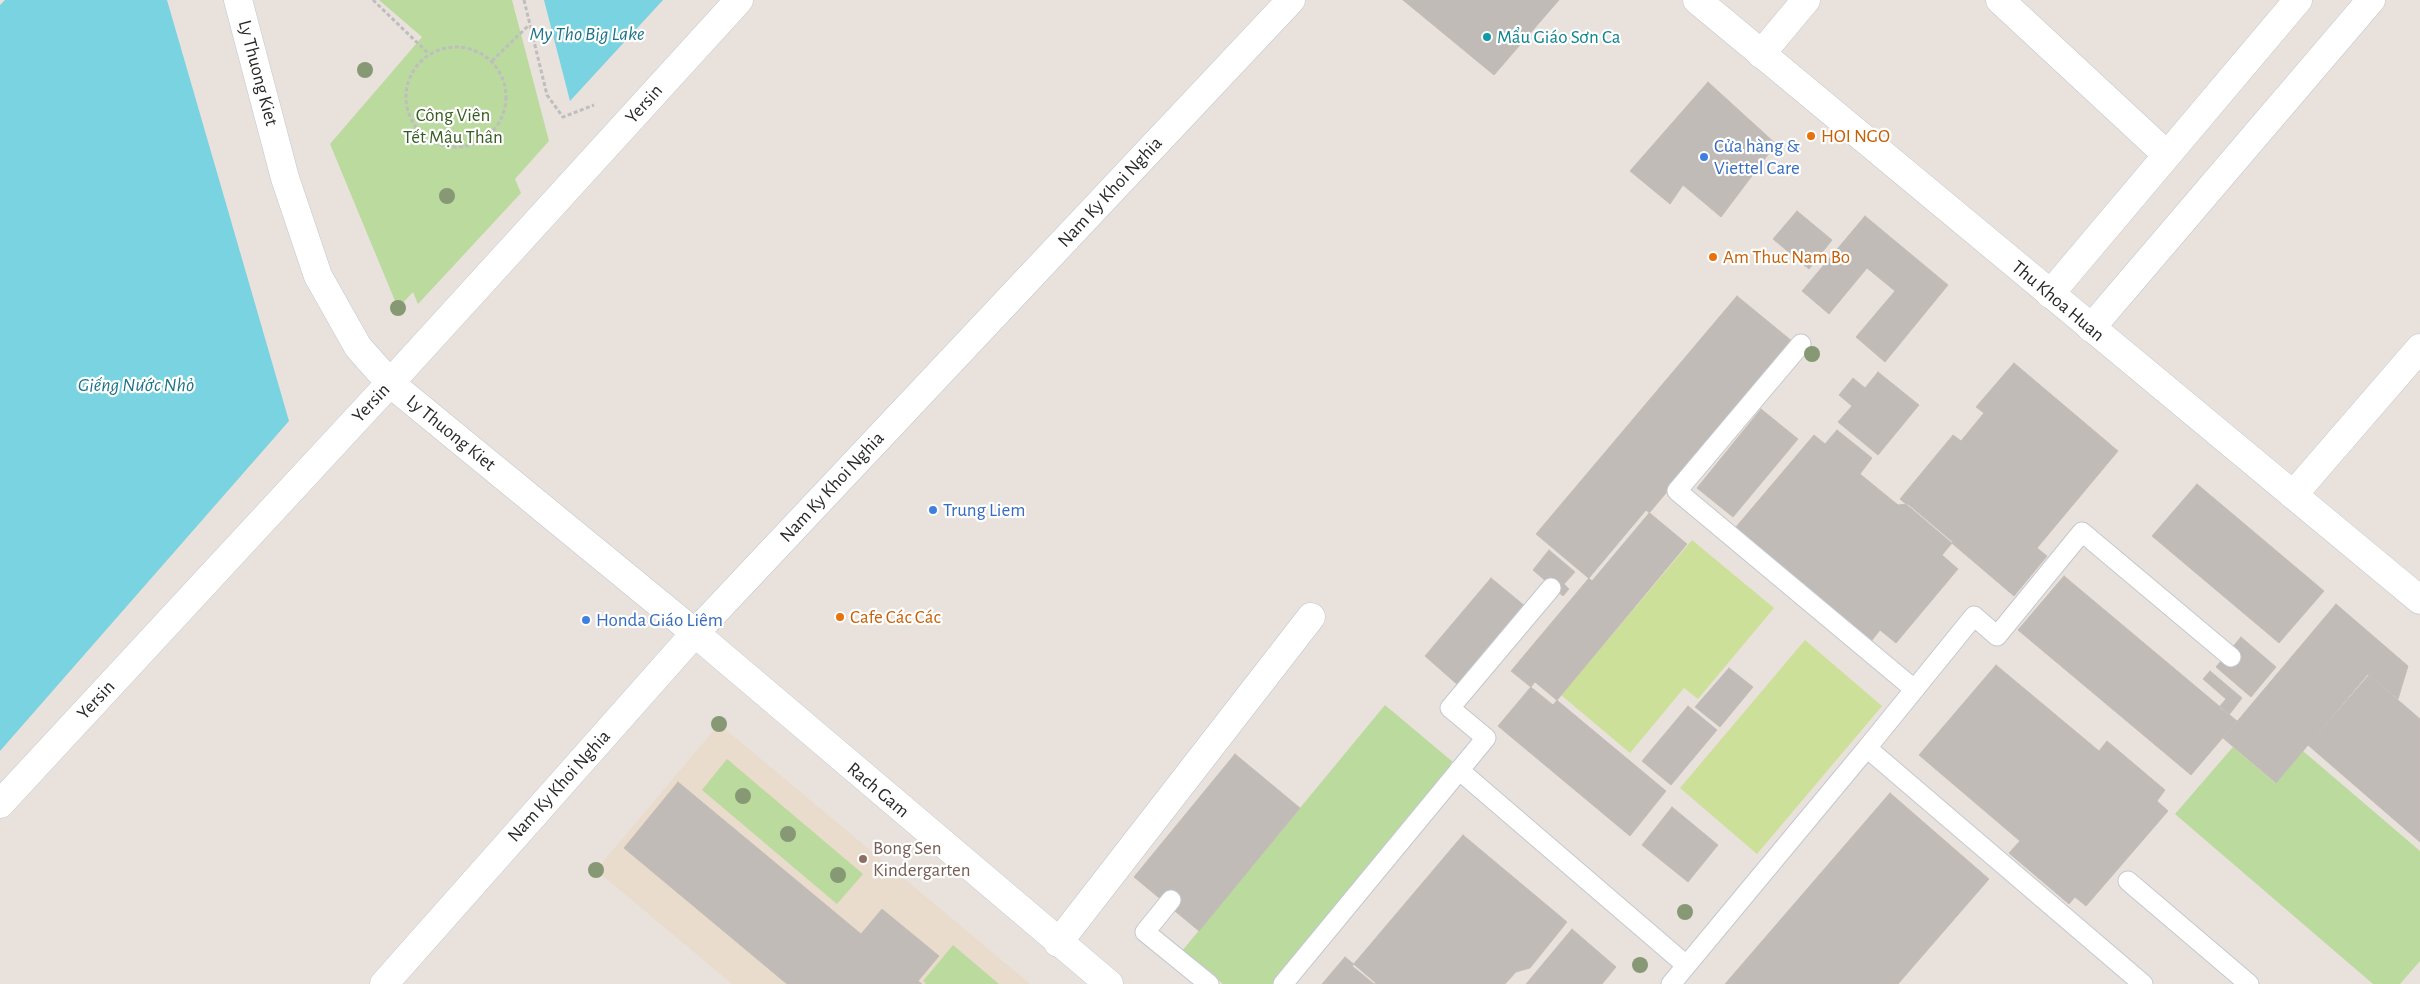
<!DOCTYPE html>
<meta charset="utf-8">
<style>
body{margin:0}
canvas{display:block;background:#e9e1db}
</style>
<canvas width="2420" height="984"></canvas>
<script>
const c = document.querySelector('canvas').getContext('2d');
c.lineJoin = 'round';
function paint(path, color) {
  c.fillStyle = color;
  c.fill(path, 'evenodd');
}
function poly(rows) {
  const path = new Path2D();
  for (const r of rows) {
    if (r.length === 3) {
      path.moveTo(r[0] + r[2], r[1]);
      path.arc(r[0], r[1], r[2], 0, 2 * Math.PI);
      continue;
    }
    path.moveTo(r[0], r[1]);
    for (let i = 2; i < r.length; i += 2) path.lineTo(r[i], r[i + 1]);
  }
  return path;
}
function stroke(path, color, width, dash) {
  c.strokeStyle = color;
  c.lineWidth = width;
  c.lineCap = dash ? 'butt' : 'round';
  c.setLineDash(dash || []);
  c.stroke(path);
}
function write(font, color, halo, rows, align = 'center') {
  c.font = font + ' "Alegreya Sans",sans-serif';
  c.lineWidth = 4.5;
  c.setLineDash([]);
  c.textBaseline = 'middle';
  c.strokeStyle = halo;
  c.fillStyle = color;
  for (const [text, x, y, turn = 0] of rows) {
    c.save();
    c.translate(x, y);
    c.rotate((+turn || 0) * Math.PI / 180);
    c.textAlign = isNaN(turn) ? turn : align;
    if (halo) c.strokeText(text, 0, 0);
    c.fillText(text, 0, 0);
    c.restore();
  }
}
const education = poly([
 [719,724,943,911,1030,984,999,984,953,945,923,981,926,984,922,984,918,981,939,956,883,909,861,934,679,782,624,848,787,984,732,984,596,870]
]);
const green = poly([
 [379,0,512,0,549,141,515,179,521,193,418,304,413,292,398,308,330,144,422,37],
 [1385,705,1460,768,1283,984,1223,984,1182,951],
 [2233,747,2275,783,2303,751,2420,851,2420,961,2400,984,2373,984,2175,814],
 [727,759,863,874,837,904,702,790],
 [953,945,999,984,926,984,923,981]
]);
const pitch = poly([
 [1692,540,1774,608,1698,699,1684,688,1630,753,1561,695],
 [1805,640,1882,706,1757,854,1680,788]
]);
const water = poly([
 [5,0,167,0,289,421,0,751,0,5],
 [544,0,663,0,570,101]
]);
const building = poly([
 [1403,0,1559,0,1494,75,1403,0],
 [1708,82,1776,144,1721,217,1683,185,1670,204,1630,171,1708,82],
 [1797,211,1832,240,1809,269,1773,239,1797,211],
 [1865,216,1948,285,1885,362,1856,337,1895,291,1867,268,1829,314,1802,291,1865,216],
 [1737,296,1793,342,1592,581,1536,534,1737,296],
 [2014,363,2118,451,2037,548,2047,556,2014,596,1900,499,1953,435,1961,441,1984,413,1976,407,2014,363],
 [1878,372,1919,405,1878,455,1838,422,1852,406,1839,395,1853,378,1865,388,1878,372],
 [1761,409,1798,439,1733,517,1697,488,1761,409],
 [1837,430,1872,458,1860,474,1898,505,1908,504,1953,542,1942,555,1958,569,1896,643,1880,630,1866,648,1818,608,1820,597,1780,564,1769,578,1735,550,1747,536,1736,527,1814,435,1825,444,1837,430],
 [2197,484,2324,591,2279,643,2152,536,2197,484],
 [1646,510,1687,544,1553,705,1511,671,1646,510],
 [1549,550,1575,572,1564,584,1569,589,1563,596,1533,570,1549,550],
 [2064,576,2237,721,2191,775,2018,630,2064,576],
 [1491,578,1526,607,1459,686,1425,656,1491,578],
 [2336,604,2408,666,2398,699,2368,674,2276,783,2223,738,2336,604],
 [2241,637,2276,667,2251,697,2216,667,2241,637],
 [1996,665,2099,751,2107,741,2165,790,2157,801,2168,811,2086,906,2075,897,2069,904,2009,853,2020,841,1919,755,1996,665],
 [1729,668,1753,687,1720,727,1695,707,1729,668],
 [2210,671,2242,698,2229,715,2219,707,2226,699,2203,679,2210,671],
 [2369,675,2420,719,2420,842,2308,745,2369,675],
 [1535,682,1666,791,1630,836,1498,726,1535,682],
 [1688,706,1717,730,1671,785,1642,761,1688,706],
 [1235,754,1300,808,1199,931,1134,877,1235,754],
 [678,782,861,934,882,909,939,956,918,981,922,984,787,984,624,848,678,782],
 [1890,793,1989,879,1898,984,1725,984,1890,793],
 [1672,807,1718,845,1688,882,1642,845,1672,807],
 [1463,835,1567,922,1530,968,1516,972,1505,984,1374,984,1352,966,1463,835],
 [1572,929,1616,967,1602,984,1526,984,1572,929],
 [1345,957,1356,966,1377,984,1322,984,1345,957]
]);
const path = poly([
 [373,0,429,54],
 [524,0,547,95,563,117,594,105],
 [456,97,50],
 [492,61,529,25]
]);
const service = poly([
 [1801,344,1677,491,1914,689],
 [1867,748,1974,616,1997,636,2082,532,2231,657],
 [1459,770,1686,965],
 [2128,881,2249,984],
 [1171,900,1145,932,1209,984],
 [1283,984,1486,738,1450,708,1551,588],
 [1671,984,1867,748,2143,984]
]);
const minor = poly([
 [2000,0,2167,155],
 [1761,54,1806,0],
 [2050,294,2298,0],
 [2091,328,2371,0],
 [2293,495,2420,348],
 [1058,943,1311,617]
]);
const tertiary = poly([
 [238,0,285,178,318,276,358,347,390,383,695,633],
 [0,804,390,383,739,0]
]);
const secondary = poly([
 [1697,0,2420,600],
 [695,633,1109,984],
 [384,984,695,633,1291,0]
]);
const trees = [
 [365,70],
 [447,196],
 [398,308],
 [1812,354],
 [719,724],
 [743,796],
 [788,834],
 [596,870],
 [838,875],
 [1685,912],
 [1640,965]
];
const markers = [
 [1487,37,5,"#0f9aa8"],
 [1811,136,5,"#e8710a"],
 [1704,157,5,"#3f7fe0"],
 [1713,257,5,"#e8710a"],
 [933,510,5,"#3f7fe0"],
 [840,617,5,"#e8710a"],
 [586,620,5,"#3f7fe0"],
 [863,859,5,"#8d6e63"]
];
const cultureNames = [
 ["Mẩu Giáo Sơn Ca",1497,37]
];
const streetNames = [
 ["Ly Thuong Kiet",258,73,75],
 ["Yersin",644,104,-48],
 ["Nam Ky Khoi Nghia",1110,192,-47],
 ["Thu Khoa Huan",2058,301,40],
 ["Yersin",371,403,-47],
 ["Ly Thuong Kiet",451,433,39],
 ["Nam Ky Khoi Nghia",832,487,-47],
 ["Yersin",96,700,-47],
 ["Nam Ky Khoi Nghia",559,786,-48],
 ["Rach Gam",878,790,40]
];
const parkNames = [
 ["Công Viên",453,115],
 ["Tết Mậu Thân",453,137]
];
const foodNames = [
 ["HOI NGO",1821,136],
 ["Am Thuc Nam Bo",1723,257],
 ["Cafe Các Các",850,617]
];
const shopNames = [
 ["Cửa hàng &",1714,146],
 ["Viettel Care",1714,168],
 ["Trung Liem",943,510],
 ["Honda Giáo Liêm",596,620]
];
const educationNames = [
 ["Bong Sen",873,848],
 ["Kindergarten",873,870]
];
const waterNames = [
 ["My Tho Big Lake",587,34],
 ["Giếng Nước Nhỏ",136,385]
];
paint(education, '#e9dccc');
paint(green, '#bbda9e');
paint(pitch, '#cce09a');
paint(water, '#7ad3e0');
paint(building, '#c1bbb8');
stroke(building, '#c4bdb5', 1);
stroke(service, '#c3c8d0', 21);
stroke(minor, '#c3c8d0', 29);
stroke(tertiary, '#c3c8d0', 29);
stroke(secondary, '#c3c8d0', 29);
stroke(path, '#bebebe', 3, [4, 2.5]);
stroke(service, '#fff', 19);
stroke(minor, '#fff', 28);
stroke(tertiary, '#fff', 28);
stroke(secondary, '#fff', 28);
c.fillStyle = '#879875';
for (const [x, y] of trees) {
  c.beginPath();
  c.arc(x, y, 8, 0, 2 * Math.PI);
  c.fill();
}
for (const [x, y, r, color] of markers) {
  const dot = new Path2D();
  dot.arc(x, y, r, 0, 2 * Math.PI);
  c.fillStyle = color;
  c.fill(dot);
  stroke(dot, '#fff', 2);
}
write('19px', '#0d838f', '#fff', cultureNames, 'left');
write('19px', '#282828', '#fff', streetNames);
write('19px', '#365c21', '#fff', parkNames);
write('19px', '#c56008', '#fff', foodNames, 'left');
write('19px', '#366cbe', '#fff', shopNames, 'left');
write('19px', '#785e54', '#fff', educationNames, 'left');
write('italic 20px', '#1c7388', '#fff', waterNames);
</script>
